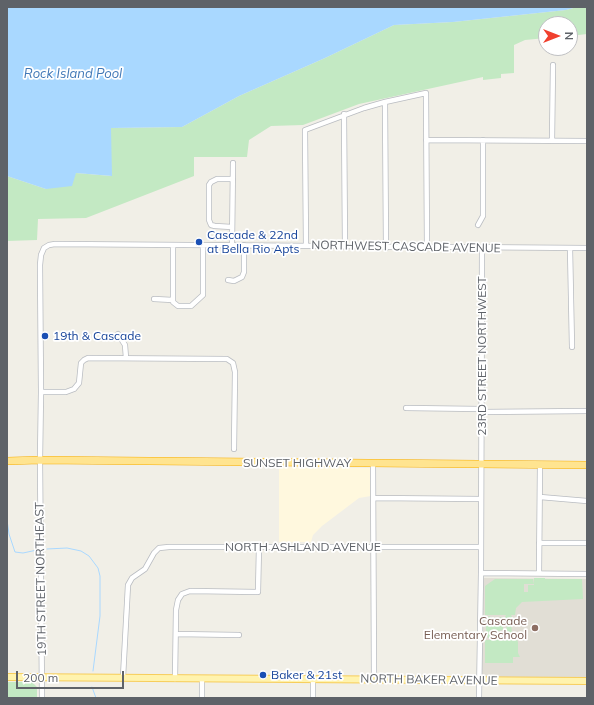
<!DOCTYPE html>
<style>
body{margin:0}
#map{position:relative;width:594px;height:705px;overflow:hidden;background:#f1efe7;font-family:Mulish,sans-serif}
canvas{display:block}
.frame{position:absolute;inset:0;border:8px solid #5e6268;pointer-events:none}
.north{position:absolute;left:538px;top:16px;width:40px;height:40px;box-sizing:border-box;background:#fff;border:1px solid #bfc0c3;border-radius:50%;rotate:90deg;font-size:11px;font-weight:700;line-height:16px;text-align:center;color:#5e6268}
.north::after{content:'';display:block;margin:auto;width:14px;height:18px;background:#f0402e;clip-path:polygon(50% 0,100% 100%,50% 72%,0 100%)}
.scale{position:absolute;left:16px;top:671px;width:108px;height:18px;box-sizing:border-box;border:2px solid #5e6268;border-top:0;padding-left:5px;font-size:12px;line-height:14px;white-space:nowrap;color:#5e6268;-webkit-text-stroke:3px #fff;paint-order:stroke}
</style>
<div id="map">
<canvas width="594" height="705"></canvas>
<div class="frame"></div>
<div class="north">N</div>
<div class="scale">200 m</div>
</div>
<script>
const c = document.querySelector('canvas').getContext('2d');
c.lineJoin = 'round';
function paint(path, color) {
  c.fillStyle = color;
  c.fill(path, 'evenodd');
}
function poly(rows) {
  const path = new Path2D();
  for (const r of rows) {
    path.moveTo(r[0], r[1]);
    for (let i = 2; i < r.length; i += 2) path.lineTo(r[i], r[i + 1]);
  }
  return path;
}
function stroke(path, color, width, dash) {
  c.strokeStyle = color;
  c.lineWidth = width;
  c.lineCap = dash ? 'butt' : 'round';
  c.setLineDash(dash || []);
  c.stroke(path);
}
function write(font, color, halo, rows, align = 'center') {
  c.font = font + ' Mulish,sans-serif';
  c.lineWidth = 3.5;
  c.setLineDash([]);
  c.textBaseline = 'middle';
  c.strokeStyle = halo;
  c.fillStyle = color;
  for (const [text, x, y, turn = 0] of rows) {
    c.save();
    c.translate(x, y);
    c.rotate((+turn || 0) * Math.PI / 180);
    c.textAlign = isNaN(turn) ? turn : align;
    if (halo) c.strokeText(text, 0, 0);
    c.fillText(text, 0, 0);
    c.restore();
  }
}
const commercial = poly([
 [279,467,371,468,371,496,359,498,322,526,313,535,311,542,279,542]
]);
const education = poly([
 [483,578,587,579,587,678,482,677]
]);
const green = poly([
 [577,7,587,7,587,34,570,36,570,24,546,24,546,38,525,40,514,45,514,73,501,74,501,78,483,80,483,77,359,104,303,125,271,126,249,140,247,157,194,157,194,176,86,218,38,219,37,240,7,241,7,176,46,189,76,173,111,176,111,128,182,127,239,96,325,58,394,25,453,22,566,10],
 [534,578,545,578,545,586,545,579,582,579,583,599,522,602,516,608,515,615,511,615,512,617,511,623,512,633,509,636,515,636,518,642,518,653,520,657,513,657,513,663,485,663,485,640,492,640,500,636,508,636,504,633,508,624,505,617,506,615,509,615,485,615,485,586,495,579,533,579,534,584,524,584,524,592,528,592,528,585,534,585],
 [489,616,493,619,497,619,501,617,503,621,503,630,497,631,490,638,488,638,486,633,486,619],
 [7,682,32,682,37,687,37,698,7,698]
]);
const water = poly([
 [7,7,577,7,566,10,453,22,394,25,325,58,239,96,182,127,111,128,112,176,76,173,72,186,46,189,7,176]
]);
const stream = poly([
 [7,520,9,534,15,552,23,553,37,550],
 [47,549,67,548,81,551,89,556,98,568,100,576,100,616,93,671],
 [92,687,96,698]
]);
const minor = poly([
 [385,102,386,248],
 [344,114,345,247],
 [426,140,587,141],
 [552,141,553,65],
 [478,225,483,216,483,140],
 [232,227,215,226,211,225,209,220,209,185,211,182,217,179,233,179],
 [173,245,173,302,178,306,191,306,203,295,203,245],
 [232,245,233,163],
 [306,246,305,130,364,108,385,102,426,93,427,248],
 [570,248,572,347],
 [228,280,234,281,242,277,244,272,244,245],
 [154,299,173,300],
 [118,334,125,345,126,358],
 [41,392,66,392,74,389,79,383,81,363,84,360,88,358,227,359,233,363,235,372,234,449],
 [406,408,481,409],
 [481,412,587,411],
 [373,463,374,679],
 [540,497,587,501],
 [374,498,481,499],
 [539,543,587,543],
 [481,573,587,574],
 [539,573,540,465],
 [176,634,239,635],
 [123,677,128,585,132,578,145,569,154,553,159,548,169,547,480,547],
 [175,679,176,610,178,600,182,594,190,591,258,592,259,547],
 [202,679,202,698],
 [42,698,40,460,41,392,40,265,41,255,44,248,49,245,55,244,587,248],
 [313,698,313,679],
 [479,698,481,573,482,248]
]);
const major = poly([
 [7,677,587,681]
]);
const highway = poly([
 [7,461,40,460,587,465]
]);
const markers = [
 [199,242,4,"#1a4fb4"],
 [45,336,4,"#1a4fb4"],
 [535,628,4,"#8d6e63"],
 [263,675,4,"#1a4fb4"]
];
const transitNames = [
 ["Cascade & 22nd",207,235],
 ["at Bella Rio Apts",207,249],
 ["19th & Cascade",53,336],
 ["Baker & 21st",271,675]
];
const streetNames = [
 ["NORTHWEST CASCADE AVENUE",406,247,1],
 ["23RD STREET NORTHWEST",482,356,-90],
 ["SUNSET HIGHWAY",297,463],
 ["NORTH ASHLAND AVENUE",303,547],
 ["19TH STREET NORTHEAST",41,579,-91],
 ["NORTH BAKER AVENUE",429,680,1]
];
const educationNames = [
 ["Cascade",527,621],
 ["Elementary School",527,635]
];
const waterNames = [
 ["Rock Island Pool",73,74]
];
paint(commercial, '#fff8de');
paint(education, '#e1ded5');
paint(green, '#c3e9c3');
paint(water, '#a9d8ff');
stroke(stream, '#a9d8ff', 1);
stroke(minor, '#b9bcc1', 6);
stroke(major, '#f7cd5a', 8);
stroke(highway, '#f8ae00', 8);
stroke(minor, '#fff', 4.5);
stroke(major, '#fff3ae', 6);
stroke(highway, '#ffe490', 7);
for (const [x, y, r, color] of markers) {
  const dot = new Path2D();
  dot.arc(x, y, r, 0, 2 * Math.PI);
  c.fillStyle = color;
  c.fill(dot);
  stroke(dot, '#fff', 1.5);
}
write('12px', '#164399', '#fff', transitNames, 'left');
write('12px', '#5e6268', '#fff', streetNames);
write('12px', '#785e54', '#fff', educationNames, 'right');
write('italic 13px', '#4078b7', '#fff', waterNames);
</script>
